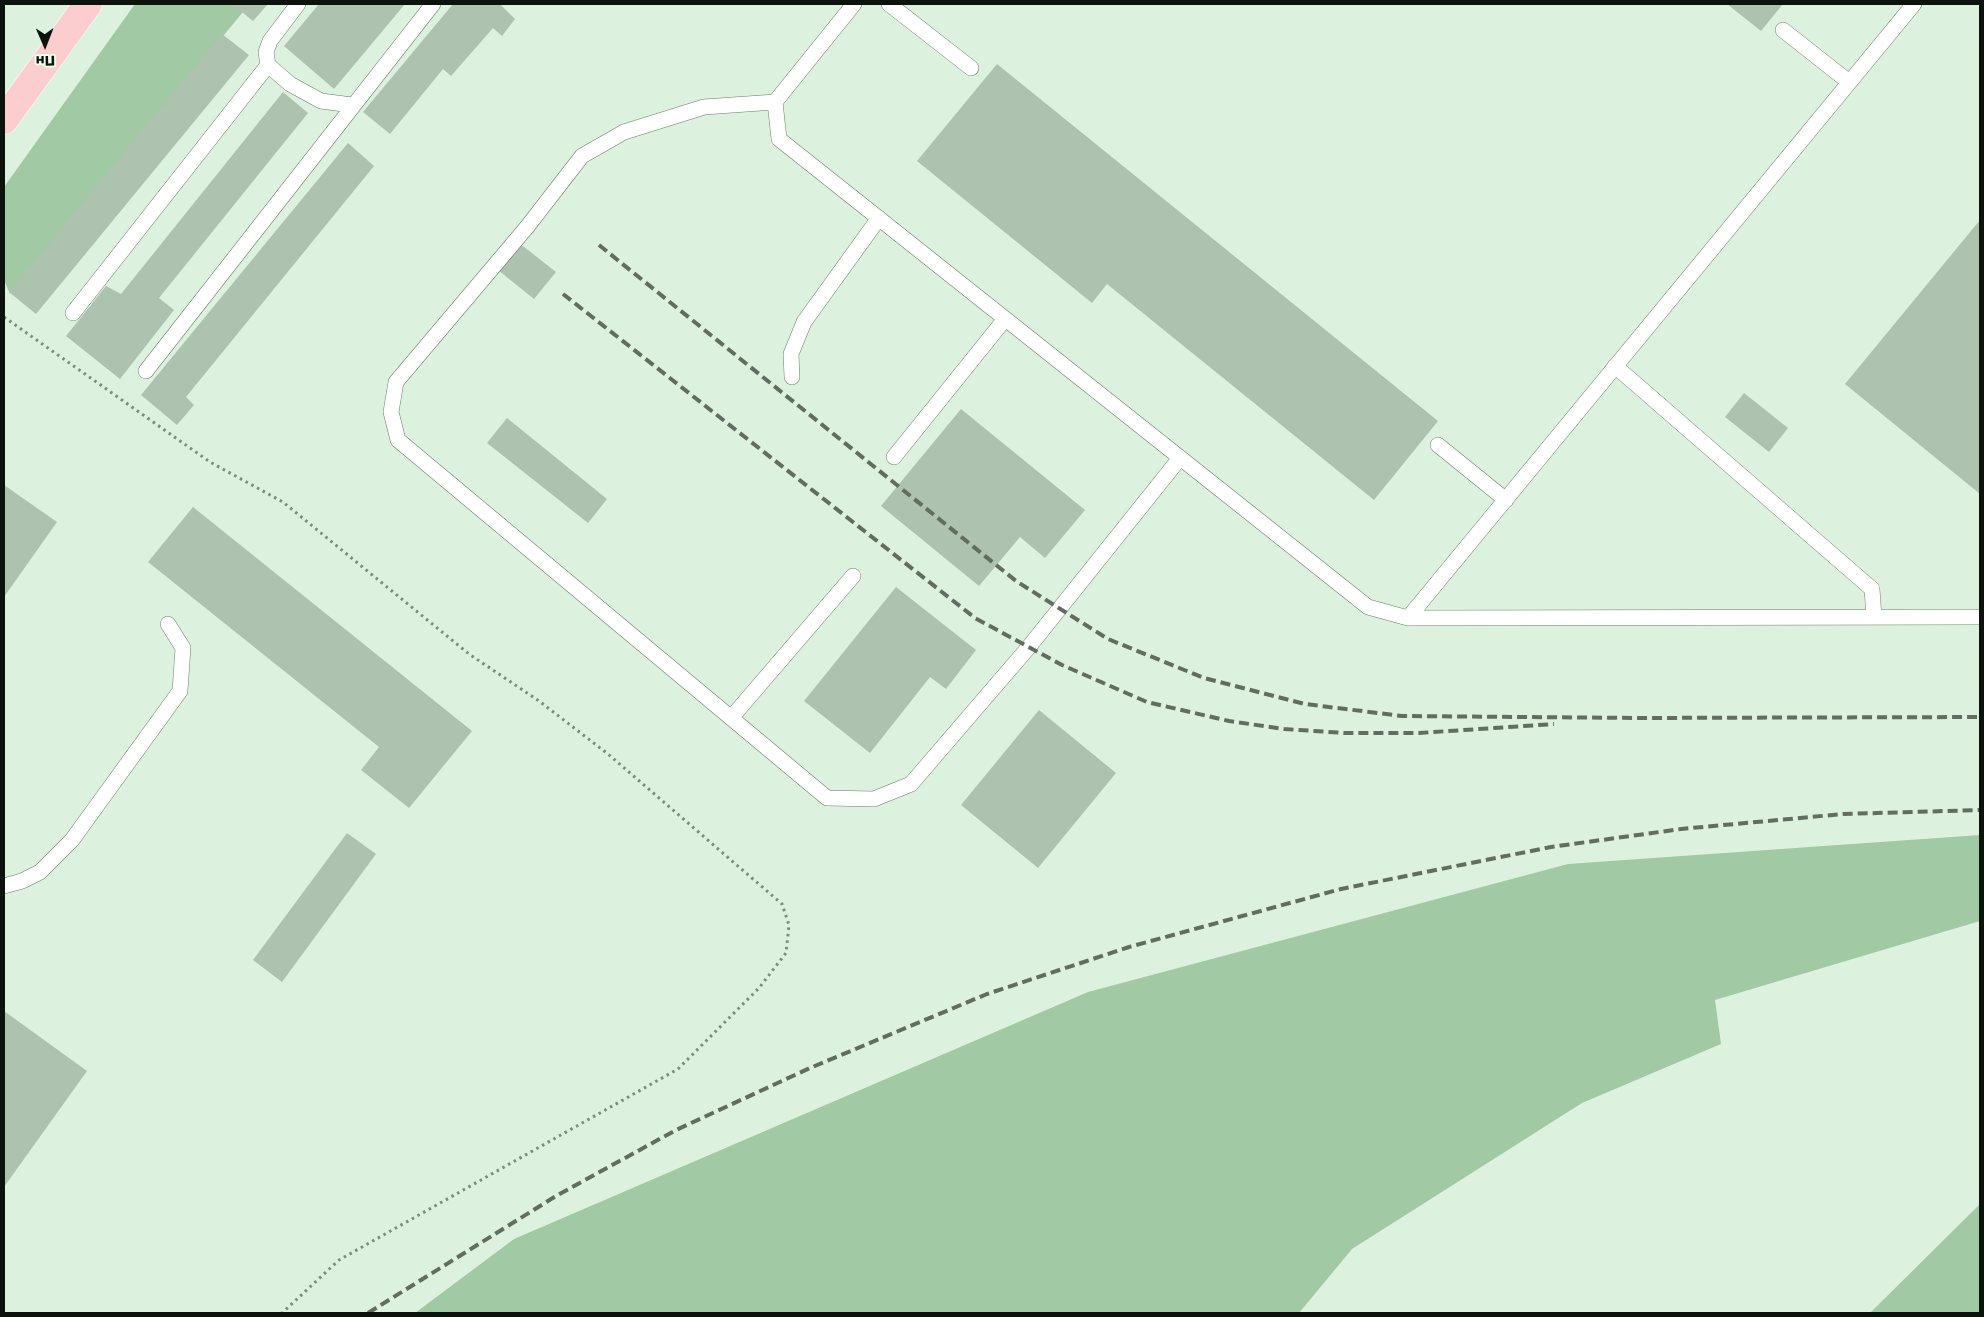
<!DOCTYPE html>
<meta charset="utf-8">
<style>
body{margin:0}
#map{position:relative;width:1984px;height:1317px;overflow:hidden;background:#ddf2de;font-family:Rubik,sans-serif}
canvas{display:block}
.frame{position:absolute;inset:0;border:5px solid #0c130c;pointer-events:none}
.north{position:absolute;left:20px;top:20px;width:50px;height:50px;-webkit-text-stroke:4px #edfeee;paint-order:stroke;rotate:179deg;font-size:14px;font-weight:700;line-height:20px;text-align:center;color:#0c130c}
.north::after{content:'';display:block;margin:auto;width:18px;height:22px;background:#0c130c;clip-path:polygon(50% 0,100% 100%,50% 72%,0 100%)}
</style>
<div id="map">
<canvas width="1984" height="1317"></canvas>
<div class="frame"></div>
<div class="north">Пн</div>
</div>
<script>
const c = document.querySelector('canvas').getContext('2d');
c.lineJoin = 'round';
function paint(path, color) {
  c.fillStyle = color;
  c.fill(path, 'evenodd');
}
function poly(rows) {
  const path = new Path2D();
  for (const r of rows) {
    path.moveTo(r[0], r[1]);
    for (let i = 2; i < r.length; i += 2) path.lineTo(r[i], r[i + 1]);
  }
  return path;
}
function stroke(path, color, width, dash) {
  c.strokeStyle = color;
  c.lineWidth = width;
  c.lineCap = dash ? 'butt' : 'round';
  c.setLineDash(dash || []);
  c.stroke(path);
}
const green = poly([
 [135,4,233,4,243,12,10,294,4,280,4,187],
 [1980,835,1980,921,1715,1000,1721,1044,1582,1103,1352,1249,1299,1313,415,1313,514,1239,1088,992,1568,864],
 [1980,1204,1980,1313,1870,1313]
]);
const building = poly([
 [232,4,268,4,253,21],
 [319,4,405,4,334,89,284,46],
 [453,4,500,4,515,19,502,36,493,28,451,76,443,69,390,134,363,112],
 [1727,4,1783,4,1761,31],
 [222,34,249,55,36,314,9,292],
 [997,64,1438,421,1374,500,1107,284,1092,303,917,161],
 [283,92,308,113,159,298,174,310,120,379,66,336,106,286,121,294],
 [348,143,374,166,186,397,194,405,177,425,141,395],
 [1980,220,1980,494,1845,384],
 [519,243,556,272,534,299,498,270],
 [1744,393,1788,428,1769,452,1725,417],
 [961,409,1085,510,1045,558,1020,537,979,586,881,506],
 [507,418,607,499,588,523,487,443],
 [4,485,57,522,4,597],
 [193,507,472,731,409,808,361,770,379,747,148,562],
 [896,587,976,650,946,689,930,677,870,753,804,701],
 [1039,710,1116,773,1038,868,961,805],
 [347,833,376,854,282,982,253,960],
 [4,1011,87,1071,4,1187]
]);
const path = poly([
 [4,317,210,462,283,502,469,654,539,701,608,754,782,904,789,925,786,953,759,988,678,1069,339,1260,282,1313]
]);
const service = poly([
 [854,4,775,102,779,139,1368,607,1408,618,1980,617],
 [889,4,971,68],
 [1783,30,1849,82],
 [268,65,290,84,321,101,352,105],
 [775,102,704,107,624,132,582,156,527,227,396,382,391,412,398,440,827,798,874,799,911,784,1028,648,1180,458],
 [73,313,268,65,266,52,270,41,298,4],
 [1615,366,1872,589,1874,617],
 [146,371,433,4],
 [792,377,791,354,804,322,879,218],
 [1438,445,1506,500],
 [894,457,1005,319],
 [1408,618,1914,4],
 [731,718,853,576],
 [4,886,22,881,40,872,72,840,180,691,183,648,168,624]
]);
const primary = poly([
 [4,120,88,4]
]);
const rail = poly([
 [599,245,1016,581,1108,639,1204,678,1305,704,1402,716,1637,718,1980,717],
 [563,294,975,618,1062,665,1147,702,1229,721,1284,729,1345,733,1419,733,1554,724],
 [368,1313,556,1196,676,1130,810,1068,987,994,1129,947,1341,889,1551,847,1681,829,1843,814,1980,810]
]);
paint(green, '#a1c9a4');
paint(building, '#adc2af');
stroke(service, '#6a7d6b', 16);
stroke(primary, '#fff', 29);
stroke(path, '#7c8b7d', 3, [2.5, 4]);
stroke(service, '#fff', 15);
stroke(primary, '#fbcdce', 28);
stroke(rail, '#606d60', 4, [10, 5]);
</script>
